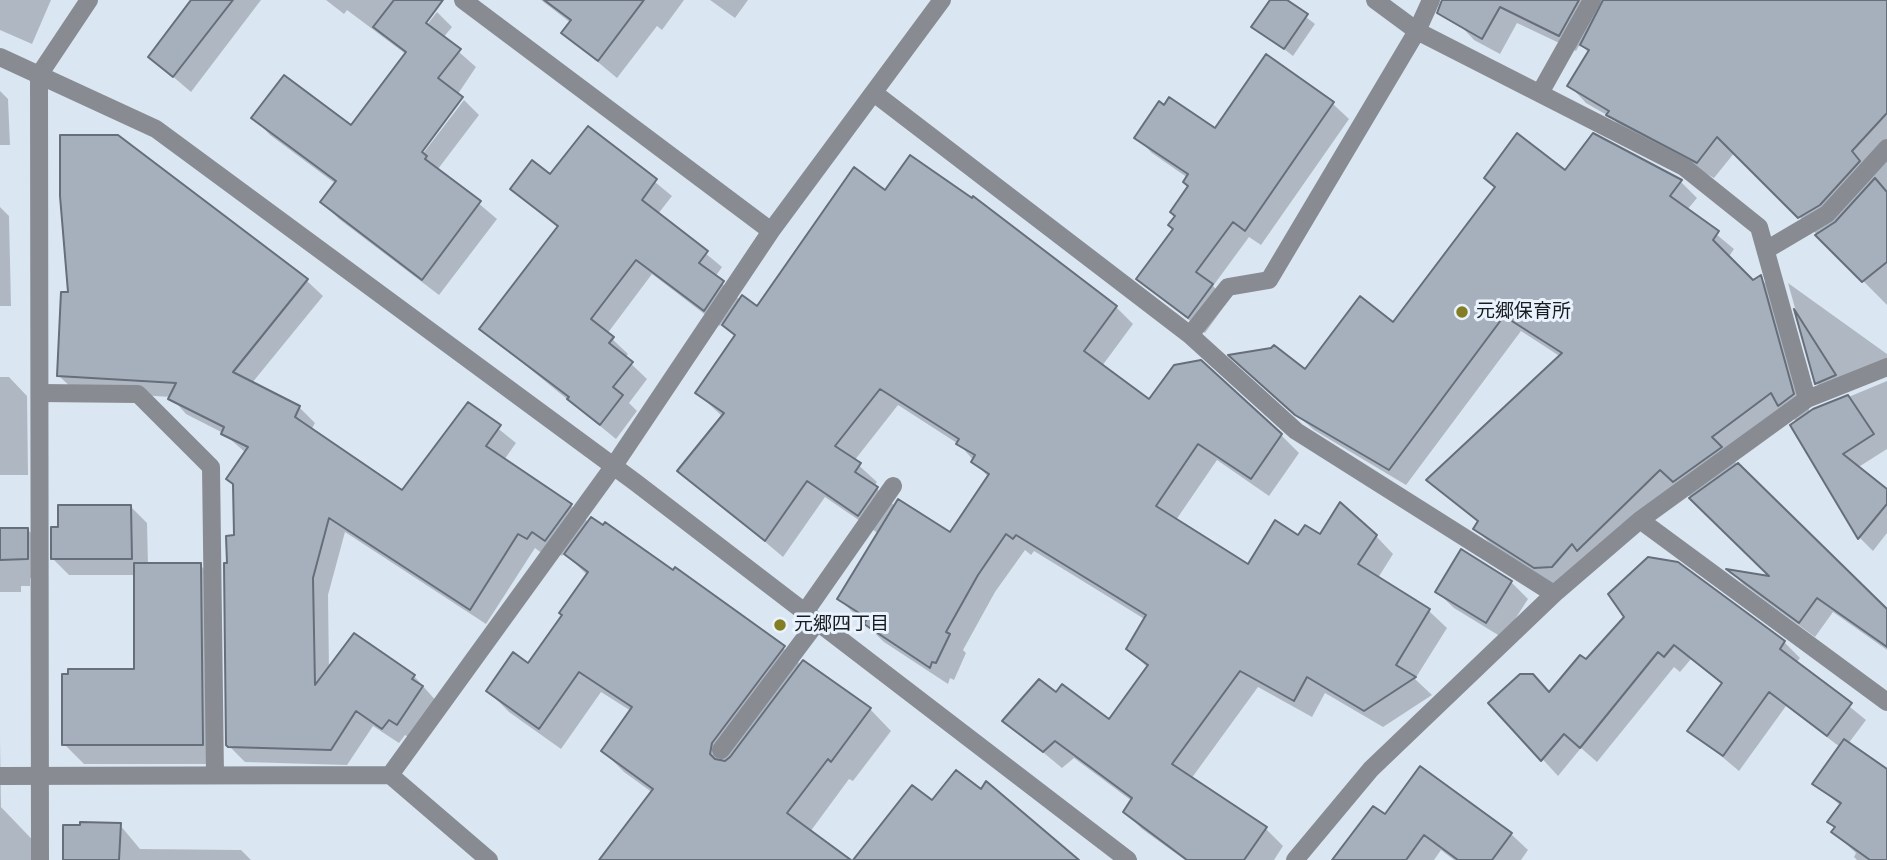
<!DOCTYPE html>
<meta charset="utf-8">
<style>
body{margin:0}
canvas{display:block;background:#dbe6f3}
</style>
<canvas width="1887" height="860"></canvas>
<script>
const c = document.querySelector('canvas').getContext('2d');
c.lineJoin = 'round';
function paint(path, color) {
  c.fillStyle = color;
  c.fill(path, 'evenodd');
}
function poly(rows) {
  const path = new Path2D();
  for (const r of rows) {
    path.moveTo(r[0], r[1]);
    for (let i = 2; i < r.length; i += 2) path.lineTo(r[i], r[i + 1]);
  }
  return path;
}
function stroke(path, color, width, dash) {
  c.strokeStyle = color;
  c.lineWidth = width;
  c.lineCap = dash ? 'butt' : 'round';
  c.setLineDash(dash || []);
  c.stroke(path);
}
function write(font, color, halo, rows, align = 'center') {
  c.font = font + ' Helvetica,"Noto Sans JP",sans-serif';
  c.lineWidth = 6;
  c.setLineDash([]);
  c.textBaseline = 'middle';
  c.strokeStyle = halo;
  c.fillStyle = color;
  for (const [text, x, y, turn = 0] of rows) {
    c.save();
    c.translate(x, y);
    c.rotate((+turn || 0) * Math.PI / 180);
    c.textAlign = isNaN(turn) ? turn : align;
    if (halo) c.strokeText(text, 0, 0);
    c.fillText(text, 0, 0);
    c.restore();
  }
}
const shadow = poly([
 [0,0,51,0,32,44,0,30],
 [194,0,261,0,191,92,150,57],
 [326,0,422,0,419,29,422,31,437,12,452,27,443,38,476,67,415,158,418,160,464,100,479,115,438,169,497,219,439,295,339,219,322,202,336,184,270,135,254,118,351,127,407,55,347,10,344,14],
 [541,0,684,0,662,30,657,26,617,78,563,33,571,23],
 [710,0,748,0,735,18],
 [1272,0,1284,0,1315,24,1293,56,1254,26],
 [1447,0,1887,0,1887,305,1735,152,1714,178,1625,131,1612,118,1586,103,1570,86,1589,53,1580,44,1576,51,1517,23,1500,54,1474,40,1457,22],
 [1267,57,1333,104,1349,119,1261,245,1249,237,1213,286,1228,301,1205,333,1138,279,1175,229,1190,186,1188,178,1152,153,1136,137,1216,130],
 [0,91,8,99,10,145,0,145],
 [589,128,672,196,658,214,722,267,715,277,740,300,758,309,886,192,1116,307,1133,324,1102,366,1149,401,1281,435,1299,453,1269,496,1217,460,1176,520,1248,567,1299,537,1376,536,1393,554,1378,578,1429,611,1447,628,1415,679,1432,695,1383,727,1325,693,1312,717,1258,687,1191,779,1266,829,1283,846,1274,860,1185,860,1142,829,1125,812,1132,801,1074,758,1062,768,1005,721,1057,694,1110,722,1148,668,1129,649,1146,620,1034,551,1031,555,1025,550,995,592,963,650,966,653,954,680,950,678,948,684,884,642,839,599,879,534,825,497,783,557,680,470,723,417,697,393,736,337,722,323,720,326,652,274,607,334,628,354,625,358,647,379,629,403,637,411,616,439,481,329,558,228,512,189,550,176],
 [898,405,960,445,989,478,951,534,895,506,874,486,877,482,854,461],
 [1593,135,1681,182,1697,198,1687,210,1734,249,1728,258,1752,282,1760,278,1777,294,1810,413,1887,381,1887,449,1857,468,1887,491,1887,533,1873,551,1859,537,1797,422,1785,410,1727,454,1887,612,1887,650,1833,612,1815,637,1744,585,1731,572,1773,578,1678,485,1569,582,1552,583,1492,545,1475,529,1479,523,1429,480,1561,357,1521,331,1406,485,1314,430,1247,371,1305,371,1394,324,1496,188,1486,178,1566,173],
 [117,137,307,281,323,296,252,383,299,407,315,423,311,430,403,493,469,405,516,443,504,460,571,506,589,523,783,648,801,665,803,662,870,709,891,731,853,781,849,779,810,832,848,860,601,860,653,793,624,772,603,751,631,711,601,692,561,749,509,712,488,691,528,665,588,576,564,552,562,556,549,546,543,554,535,548,486,624,345,532,328,595,329,669,414,676,438,703,413,740,405,735,399,743,373,726,347,765,245,762,229,746,229,565,236,537,235,486,228,479,246,453,223,433,186,414,171,397,75,391,59,376,70,294],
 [0,207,9,216,11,306,0,306],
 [1788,283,1887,354,1887,375,1830,396,1816,383],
 [0,377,9,377,27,396,28,475,0,475],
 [131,507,147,523,148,565,200,565,220,585,223,764,84,764,64,744,136,671,136,575,69,575,53,559],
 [27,529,46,548,46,577,30,578,30,586,21,586,21,592,0,592,0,530],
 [1677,564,1784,642,1800,658,1796,663,1866,720,1848,744,1887,772,1887,860,1857,860,1854,857,1856,853,1833,832,1841,806,1814,783,1840,747,1786,706,1739,771,1690,730,1723,685,1691,659,1680,672,1674,667,1597,762,1581,748,1558,776,1491,703,1550,694,1587,662],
 [1511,582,1528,599,1503,638,1454,608,1437,592],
 [0,739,1,807,47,855,47,860,0,860],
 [1373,808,1385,817,1511,834,1528,850,1521,860,1454,860,1441,850,1434,860,1332,860],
 [120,825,140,849,241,850,251,860,63,860,63,827]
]);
const building = poly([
 [191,0,233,0,173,77,148,57,191,0],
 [394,0,443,0,426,23,461,49,438,78,463,97,422,152,427,156,425,159,481,201,422,280,320,202,336,181,251,118,284,75,351,125,406,52,373,27,394,0],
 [544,0,644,0,598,61,561,33,571,20,544,0],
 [1270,0,1287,0,1308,14,1284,49,1251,27,1270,0],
 [1442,0,1579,0,1559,36,1500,7,1482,39,1437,13,1442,0],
 [1603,0,1887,0,1887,113,1852,151,1860,161,1820,205,1798,218,1717,137,1697,163,1606,115,1609,111,1567,86,1589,50,1580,45,1603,0],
 [1266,54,1334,102,1245,231,1233,222,1196,272,1213,284,1188,318,1136,279,1173,229,1168,225,1175,216,1170,212,1188,186,1183,182,1188,174,1134,138,1159,101,1164,105,1169,97,1215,128,1266,54],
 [588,126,657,179,642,200,708,251,699,263,724,281,704,311,636,260,591,319,614,337,609,343,633,362,613,387,623,395,600,425,567,399,569,397,479,329,558,226,510,189,532,160,550,174,588,126],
 [1517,133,1565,170,1593,133,1682,180,1670,196,1719,231,1713,240,1753,280,1761,275,1794,394,1778,406,1771,393,1712,437,1722,447,1673,482,1660,470,1577,551,1572,544,1552,567,1534,568,1473,529,1478,521,1426,480,1562,353,1504,316,1389,470,1295,415,1228,355,1271,348,1274,345,1305,369,1360,296,1393,322,1495,187,1484,178,1517,133],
 [60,135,118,135,308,279,233,372,300,406,295,417,402,490,468,402,501,425,486,446,572,504,545,541,532,532,527,539,518,534,470,610,329,518,313,578,315,685,354,633,415,675,412,679,423,686,397,725,389,720,382,729,356,711,331,750,228,747,226,745,224,563,227,563,226,536,234,535,233,484,226,479,248,447,221,434,224,427,168,399,176,383,57,376,61,292,68,292,60,196,60,135],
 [910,155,972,198,973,196,1117,306,1084,351,1149,399,1174,365,1201,360,1282,434,1251,479,1198,444,1156,506,1248,564,1275,520,1298,535,1305,525,1320,534,1340,502,1377,535,1358,564,1430,609,1396,665,1416,677,1364,711,1307,677,1294,701,1240,671,1172,764,1267,827,1244,860,1187,860,1123,812,1132,798,1055,741,1043,752,1002,721,1039,679,1056,692,1062,684,1109,719,1148,665,1126,649,1146,615,1016,535,1013,539,1006,534,978,575,946,632,950,634,936,663,932,662,930,668,864,624,867,618,837,599,898,499,950,532,989,474,971,462,975,455,956,444,959,439,880,389,835,446,861,463,855,472,878,487,858,516,807,481,765,541,677,471,724,413,695,393,735,335,722,325,742,295,757,306,854,167,885,190,910,155],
 [1875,178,1887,192,1887,262,1862,282,1815,235,1835,222,1875,178],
 [1794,309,1836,375,1815,384,1794,309],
 [1848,395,1874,434,1843,454,1887,489,1887,504,1858,539,1790,425,1813,409,1848,395],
 [1738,463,1887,609,1887,647,1817,598,1799,623,1726,569,1769,576,1689,498,1738,463],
 [58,505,131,505,132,559,51,559,51,527,58,527,58,505],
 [591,517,603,525,605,522,673,570,675,567,785,646,712,743,710,754,715,759,725,761,730,757,803,660,871,708,831,762,828,759,787,813,851,860,599,860,653,789,601,751,632,707,579,672,539,729,486,691,513,652,528,663,562,615,559,613,588,572,564,554,591,517],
 [0,528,28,528,28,559,0,560,0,528],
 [1461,549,1512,581,1486,623,1435,592,1461,549],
 [1648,557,1678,562,1785,641,1780,649,1852,703,1827,736,1769,692,1723,756,1687,731,1722,683,1674,645,1664,657,1658,652,1580,748,1564,734,1541,761,1488,703,1520,674,1533,674,1549,692,1580,655,1586,659,1624,617,1608,594,1648,557],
 [134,563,201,563,203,745,62,745,62,674,68,674,68,669,134,669,134,563],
 [1844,739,1887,769,1887,860,1870,860,1831,832,1835,827,1827,822,1841,803,1812,784,1844,739],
 [1420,766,1512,833,1492,860,1458,860,1424,835,1406,860,1332,860,1373,806,1385,814,1420,766],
 [956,770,981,789,986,781,1079,860,853,860,912,785,932,800,956,770],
 [80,822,121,823,119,860,63,860,63,825,80,825,80,822]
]);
const service = poly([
 [1540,93,1592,0],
 [1766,250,1827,214,1887,148],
 [40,393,138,394,211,467,215,775],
 [805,612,893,486],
 [721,750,817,622]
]);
const minor = poly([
 [463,0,771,231],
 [1375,0,1417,31,1684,167,1759,227,1807,399],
 [39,75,89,0],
 [874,93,1190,335,1296,431,1554,594],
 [1190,335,1228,287,1269,280,1417,31,1431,0],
 [1640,520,1887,702],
 [390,775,613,467,771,231,942,0],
 [0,776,390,775,489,860],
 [1295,860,1371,769,1554,594,1640,520,1807,399,1887,367]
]);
const tertiary = poly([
 [0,57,156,129,635,482,1128,860],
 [39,75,40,860]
]);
const markers = [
 [1462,312,7,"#837d23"],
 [780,625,7,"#837d23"]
];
const poiNames = [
 ["元郷保育所",1476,312],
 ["元郷四丁目",794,625]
];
paint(shadow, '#0003');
paint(building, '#a6b0bd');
stroke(building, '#656e7a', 2);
stroke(service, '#888c92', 18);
stroke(minor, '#888c92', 18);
stroke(tertiary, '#888c92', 18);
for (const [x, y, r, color] of markers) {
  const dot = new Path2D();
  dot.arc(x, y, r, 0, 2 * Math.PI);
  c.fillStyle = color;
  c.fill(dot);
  stroke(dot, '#eaf3fd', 2.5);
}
write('19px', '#181c20', '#eaf3fd', poiNames, 'left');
</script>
